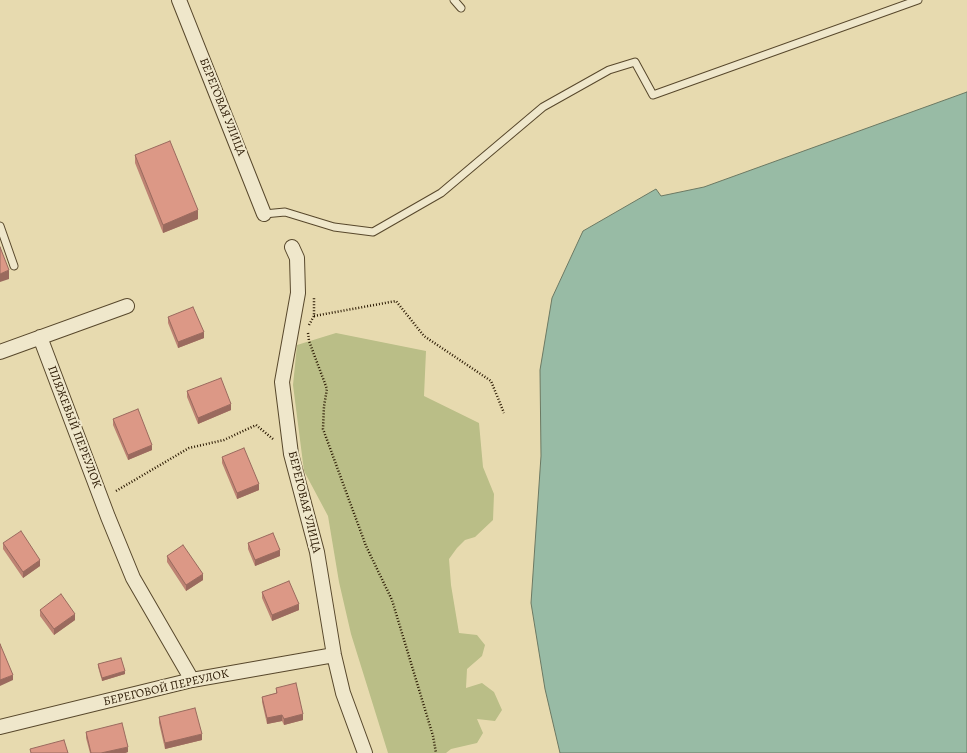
<!DOCTYPE html>
<meta charset="utf-8">
<style>
body{margin:0}
canvas{display:block;background:#e7daaf}
</style>
<canvas width="967" height="753"></canvas>
<script>
const c = document.querySelector('canvas').getContext('2d');
c.lineJoin = 'round';
function paint(path, color) {
  c.fillStyle = color;
  c.fill(path, 'evenodd');
}
function poly(rows) {
  const path = new Path2D();
  for (const r of rows) {
    path.moveTo(r[0], r[1]);
    for (let i = 2; i < r.length; i += 2) path.lineTo(r[i], r[i + 1]);
  }
  return path;
}
function stroke(path, color, width, dash) {
  c.strokeStyle = color;
  c.lineWidth = width;
  c.lineCap = dash ? 'butt' : 'round';
  c.setLineDash(dash || []);
  c.stroke(path);
}
function write(font, color, halo, rows, align = 'center') {
  c.font = font + ' Alegreya,serif';
  c.lineWidth = 4;
  c.setLineDash([]);
  c.textBaseline = 'middle';
  c.strokeStyle = halo;
  c.fillStyle = color;
  for (const [text, x, y, turn = 0] of rows) {
    c.save();
    c.translate(x, y);
    c.rotate((+turn || 0) * Math.PI / 180);
    c.textAlign = isNaN(turn) ? turn : align;
    if (halo) c.strokeText(text, 0, 0);
    c.fillText(text, 0, 0);
    c.restore();
  }
}
const green = poly([
 [336,333,426,351,424,396,479,423,483,467,494,494,493,520,475,537,465,540,457,548,449,559,451,585,459,633,477,635,485,645,482,656,467,669,466,688,482,683,494,692,502,710,495,721,477,719,483,733,477,743,451,749,446,753,388,753,351,634,339,582,328,516,304,471,293,385,297,345]
]);
const water = poly([
 [967,92,967,753,560,753,545,689,531,603,541,456,540,370,552,298,583,231,656,189,661,196,704,187,967,92]
]);
const path = poly([
 [314,316,396,301,424,336,491,381,504,413],
 [309,325,314,316,314,297],
 [308,333,309,341,327,389,324,406,323,429,366,546,392,600,433,736,436,753],
 [116,491,189,448,224,440,256,425,273,439]
]);
const lane = poly([
 [454,0,461,8],
 [264,214,285,212,334,227,373,232,441,193,543,107,609,70,635,62,653,95,918,0],
 [0,226,14,266]
]);
const street = poly([
 [179,0,264,214],
 [292,247,297,258,298,293,282,382,291,454,317,552,334,655,343,693,365,753],
 [40,337,108,517,133,578,192,680],
 [0,352,127,306],
 [0,727,192,680,334,655]
]);
const wall = poly([
 [135,155,198,219,163,233,135,163],
 [168,317,204,338,178,348,168,323],
 [187,391,231,410,198,424,187,397],
 [113,419,152,450,128,460,113,425],
 [222,457,259,490,237,499,222,463],
 [3,543,40,566,23,578,3,549],
 [248,543,280,556,255,566,248,549],
 [167,556,203,580,186,591,167,562],
 [262,592,299,610,272,621,262,598],
 [40,610,75,620,54,635,40,616],
 [98,664,125,674,102,681,98,667],
 [276,688,303,720,284,725,282,721,267,724,262,702,262,697,276,693],
 [159,717,202,740,165,749,159,723],
 [86,732,128,752,125,753,90,753,86,738]
]);
const shadedWall = poly([
 [198,210,198,219,163,233,163,225],
 [9,270,9,279,0,282,0,274],
 [204,332,204,338,178,348,178,342],
 [231,404,231,410,198,424,198,418],
 [152,445,152,450,128,460,128,455],
 [259,484,259,490,237,499,237,493],
 [280,550,280,556,255,566,255,560],
 [40,560,40,566,23,578,23,572],
 [203,574,203,580,186,591,186,585],
 [299,604,299,610,272,621,272,615],
 [75,614,75,620,54,635,54,629],
 [125,671,125,674,102,681,102,678],
 [13,675,13,680,0,686,0,680],
 [303,714,303,720,284,725,284,719],
 [282,715,282,721,267,724,267,718],
 [202,734,202,740,165,749,165,743],
 [128,747,128,752,125,753,101,753]
]);
const building = poly([
 [170,141,198,210,163,225,135,155,170,141],
 [0,247,9,270,0,274,0,247],
 [193,307,204,332,178,342,168,317,193,307],
 [221,378,231,404,198,418,187,391,221,378],
 [138,409,152,445,128,455,113,419,138,409],
 [244,448,259,484,237,493,222,457,244,448],
 [21,531,40,560,23,572,3,543,21,531],
 [273,533,280,550,255,560,248,543,273,533],
 [183,545,203,574,186,585,167,556,183,545],
 [289,581,299,604,272,615,262,592,289,581],
 [61,594,75,614,54,629,40,610,61,594],
 [0,644,13,675,0,680,0,644],
 [121,658,125,671,102,678,98,664,121,658],
 [296,683,303,714,284,719,282,715,267,718,262,697,277,693,276,688,296,683],
 [195,708,202,734,165,743,159,717,195,708],
 [122,723,128,747,101,753,91,753,86,732,122,723],
 [64,740,68,753,31,753,30,749,64,740]
]);
const streetNames = [
 ["БЕРЕГОВАЯ УЛИЦА",222,107,68],
 ["ПЛЯЖЕВЫЙ ПЕРЕУЛОК",74,427,69],
 ["БЕРЕГОВАЯ УЛИЦА",304,502,76],
 ["БЕРЕГОВОЙ ПЕРЕУЛОК",166,688,-13]
];
paint(green, '#babe87');
paint(water, '#98bba5');
stroke(water, '#6c7963', 1);
stroke(lane, '#58482c', 9);
stroke(street, '#58482c', 16);
stroke(path, '#291701', 2.5, [1, 2]);
stroke(lane, '#efe7cb', 7);
stroke(street, '#efe7cb', 14);
paint(wall, '#bd8373');
paint(shadedWall, '#9a6a5e');
paint(building, '#dc9886');
stroke(building, '#9a6a5e', 1);
write('12px', '#291701', '#efe7cb', streetNames);
</script>
